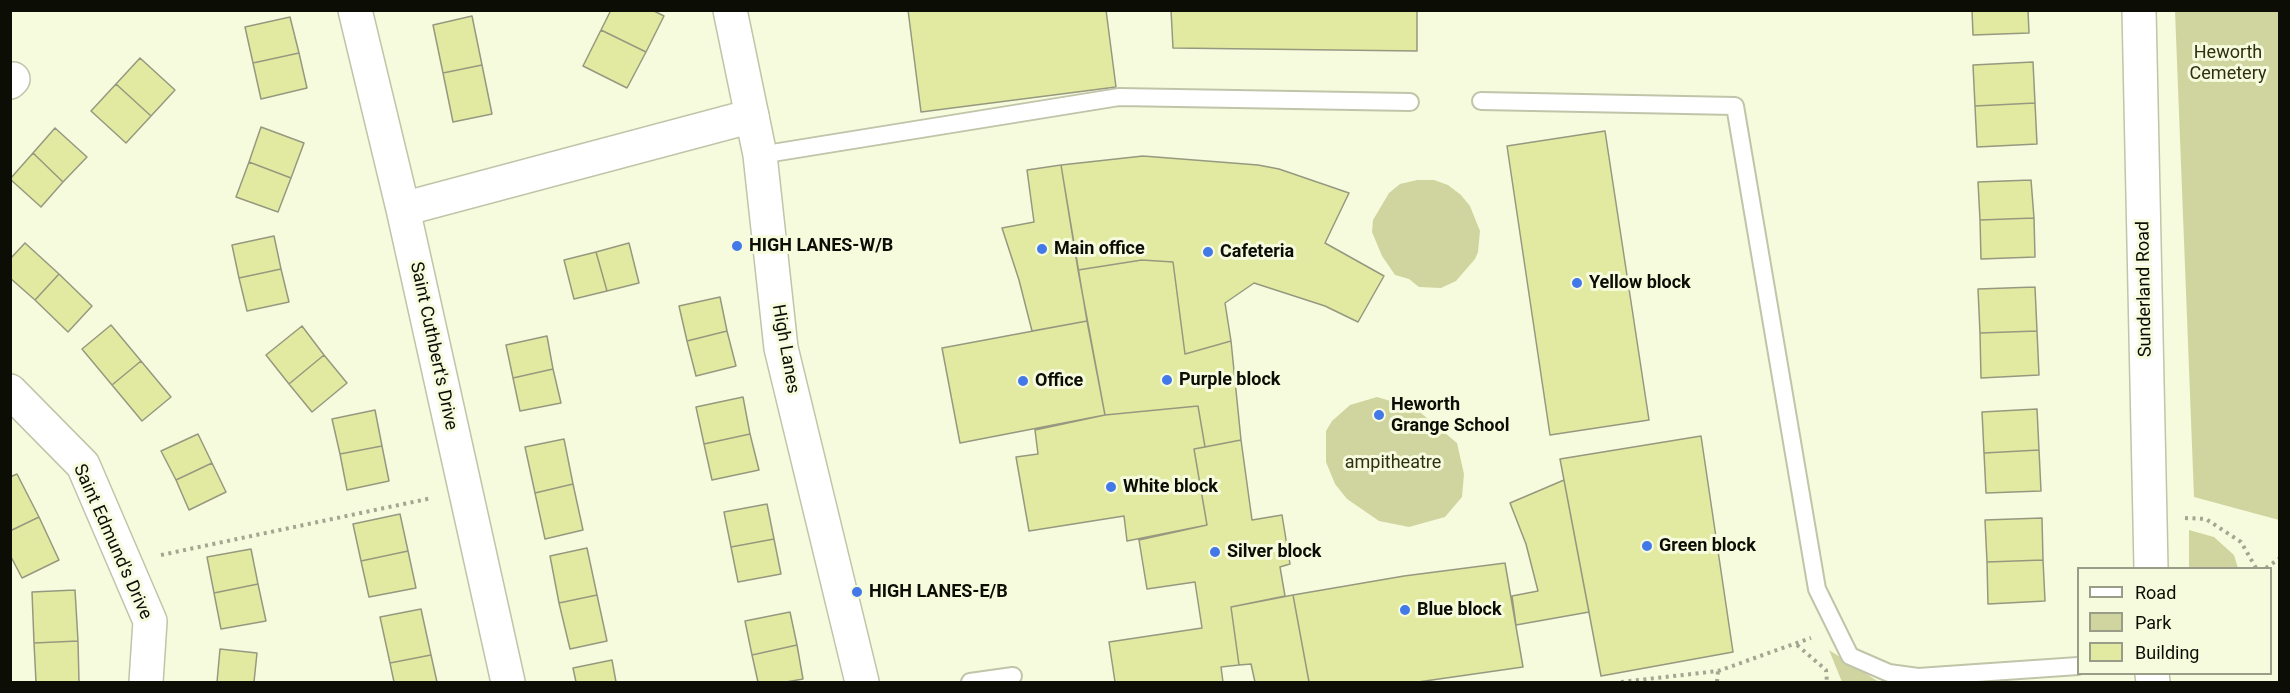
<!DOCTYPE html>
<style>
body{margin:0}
#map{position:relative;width:2290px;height:693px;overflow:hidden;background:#f7fbde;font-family:Roboto,sans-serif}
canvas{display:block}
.frame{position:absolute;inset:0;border:12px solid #0c0d05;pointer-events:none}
.legend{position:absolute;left:2077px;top:567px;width:195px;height:108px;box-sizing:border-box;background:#f7fbde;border:2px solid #999c87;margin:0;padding:8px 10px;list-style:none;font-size:18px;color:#0c0d05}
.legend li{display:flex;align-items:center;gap:12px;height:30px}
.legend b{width:30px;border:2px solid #999c87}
</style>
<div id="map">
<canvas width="2290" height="693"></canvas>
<div class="frame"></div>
<ul class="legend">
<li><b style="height:8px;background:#fff"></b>Road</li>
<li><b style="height:16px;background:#d0d5a0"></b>Park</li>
<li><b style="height:16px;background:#e2eaa1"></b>Building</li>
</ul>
</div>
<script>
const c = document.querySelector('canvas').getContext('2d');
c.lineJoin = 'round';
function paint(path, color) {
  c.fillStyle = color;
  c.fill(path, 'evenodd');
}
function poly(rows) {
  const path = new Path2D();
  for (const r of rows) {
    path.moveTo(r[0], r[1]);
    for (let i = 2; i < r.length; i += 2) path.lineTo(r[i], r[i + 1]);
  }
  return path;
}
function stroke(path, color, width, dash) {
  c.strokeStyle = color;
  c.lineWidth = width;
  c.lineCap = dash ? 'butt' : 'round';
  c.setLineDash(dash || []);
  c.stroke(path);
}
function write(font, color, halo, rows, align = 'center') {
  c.font = font + ' Roboto,sans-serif';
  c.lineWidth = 6;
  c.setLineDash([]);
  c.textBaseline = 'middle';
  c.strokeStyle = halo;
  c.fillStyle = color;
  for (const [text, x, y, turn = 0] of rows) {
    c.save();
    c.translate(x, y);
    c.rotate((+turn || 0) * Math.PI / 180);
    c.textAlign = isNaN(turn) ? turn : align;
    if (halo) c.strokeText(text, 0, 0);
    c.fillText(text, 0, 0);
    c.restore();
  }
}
const green = poly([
 [2175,11,2279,11,2279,520,2194,497],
 [1417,180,1434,180,1448,185,1461,195,1470,206,1480,231,1478,252,1475,259,1456,281,1441,288,1419,287,1409,279,1395,275,1382,256,1372,232,1373,220,1389,193,1400,184],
 [1377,397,1415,408,1457,443,1464,474,1462,497,1445,517,1409,527,1379,521,1347,499,1335,484,1326,462,1326,431,1332,421,1350,405],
 [2189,530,2214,537,2234,555,2238,568,2189,568],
 [1829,650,1879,682,1842,682]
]);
const building = poly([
 [611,10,652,10,664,16,646,52,601,30,611,10],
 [908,10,1106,10,1116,87,921,112,908,10],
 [1171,10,1417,10,1417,51,1173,48,1171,10],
 [1972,10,2028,10,2029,33,1973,35,1972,10],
 [472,16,482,65,443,73,433,25,472,16],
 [290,17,299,53,253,63,245,27,290,17],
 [601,30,646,52,627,88,583,66,601,30],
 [299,53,307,88,261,99,253,63,299,53],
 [140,58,175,90,151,116,116,84,140,58],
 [2033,62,2035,103,1975,106,1973,65,2033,62],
 [482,65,492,114,453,122,443,73,482,65],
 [116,84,151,116,126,143,91,111,116,84],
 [2035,103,2037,144,1977,147,1975,106,2035,103],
 [261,127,304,143,291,178,249,162,261,127],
 [55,128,87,157,63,182,33,153,55,128],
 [1605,131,1649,420,1550,435,1507,146,1605,131],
 [33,153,63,182,41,207,10,179,33,153],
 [1143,156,1258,165,1279,169,1349,193,1325,243,1384,276,1358,322,1325,306,1254,283,1225,303,1231,341,1185,354,1173,262,1142,260,1078,270,1061,165,1143,156],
 [249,162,291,178,278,212,236,197,249,162],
 [1061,165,1087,321,1032,331,1019,280,1002,228,1034,222,1027,170,1061,165],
 [2031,180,2034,218,1980,220,1978,182,2031,180],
 [2034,218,2035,257,1981,259,1980,220,2034,218],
 [274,236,281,269,239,278,232,245,274,236],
 [25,243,59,274,35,300,10,278,10,259,25,243],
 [629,243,639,283,607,291,596,252,629,243],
 [596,252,607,291,574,299,564,260,596,252],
 [1142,260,1173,262,1185,354,1231,341,1241,440,1205,447,1198,406,1105,415,1078,270,1142,260],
 [281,269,289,302,247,311,239,278,281,269],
 [59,274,92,306,68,332,35,300,59,274],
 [2035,287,2037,331,1980,333,1978,289,2035,287],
 [720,297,727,331,687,341,679,306,720,297],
 [1087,321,1105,415,960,443,942,348,1087,321],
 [111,325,141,361,112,385,82,349,111,325],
 [302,326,324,355,289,384,266,355,302,326],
 [727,331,736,366,696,376,687,341,727,331],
 [2037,331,2039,375,1981,378,1980,333,2037,331],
 [547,336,553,369,513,378,506,345,547,336],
 [324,355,347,383,312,412,289,384,324,355],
 [141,361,171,397,142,421,112,385,141,361],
 [553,369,561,403,520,411,513,378,553,369],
 [743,397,750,434,704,444,696,407,743,397],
 [1198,406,1205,447,1194,449,1207,525,1127,541,1124,516,1029,531,1016,457,1038,454,1035,430,1105,415,1198,406],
 [2037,409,2039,450,1984,453,1982,412,2037,409],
 [375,410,382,446,340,454,332,419,375,410],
 [198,434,212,463,176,480,161,451,198,434],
 [750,434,759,470,712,480,704,444,750,434],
 [1701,436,1733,652,1601,676,1560,459,1701,436],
 [564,439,573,484,535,493,525,447,564,439],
 [1241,440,1252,520,1282,515,1290,564,1280,567,1285,596,1231,607,1239,665,1221,667,1223,682,1115,682,1109,642,1202,628,1195,582,1147,589,1139,540,1207,525,1194,449,1241,440],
 [382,446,389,481,347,490,340,454,382,446],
 [2039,450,2041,491,1986,493,1984,453,2039,450],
 [212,463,226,492,189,510,176,480,212,463],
 [17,474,39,517,10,531,10,477,17,474],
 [1564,480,1589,612,1516,625,1512,596,1538,591,1526,544,1510,503,1564,480],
 [573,484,583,530,545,539,535,493,573,484],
 [767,504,774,539,731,547,724,512,767,504],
 [400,514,408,551,361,561,353,524,400,514],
 [39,517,59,560,22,578,10,555,10,531,39,517],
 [2042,518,2043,560,1987,562,1985,520,2042,518],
 [774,539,781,574,738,582,731,547,774,539],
 [587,548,597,595,559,603,550,556,587,548],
 [251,549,258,584,214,593,207,557,251,549],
 [408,551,416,588,369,597,361,561,408,551],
 [2043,560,2045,601,1988,604,1987,562,2043,560],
 [1505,563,1523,667,1418,682,1309,682,1293,595,1404,576,1505,563],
 [258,584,266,621,221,629,214,593,258,584],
 [75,590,78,641,34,643,32,592,75,590],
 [597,595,607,641,570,649,559,603,597,595],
 [1293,595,1309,682,1255,682,1251,664,1239,665,1231,607,1293,595],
 [421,609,431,655,390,663,380,617,421,609],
 [790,612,797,645,752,655,745,621,790,612],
 [78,641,79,682,36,682,34,643,78,641],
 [797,645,803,679,786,682,758,682,752,655,797,645],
 [220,649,257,653,254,682,217,682,220,649],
 [431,655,437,682,394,682,390,663,431,655],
 [612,660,616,682,576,682,573,668,612,660]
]);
const path = poly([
 [2185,518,2206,519,2241,542,2256,568],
 [161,555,432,498],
 [2266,568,2280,558],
 [1797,645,1826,670,1827,682],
 [1621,682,1718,671,1811,638],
 [1717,682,1718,671]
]);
const lane = poly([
 [1481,101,1735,106,1817,589,1850,656,1889,673,1918,677,2078,666],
 [760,155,1119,97,1410,102],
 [970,682,1013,676]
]);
const street = poly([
 [355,10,403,209,508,682],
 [2139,10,2151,568],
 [10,82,13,79],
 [403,209,752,116],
 [10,391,83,465,150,621,146,682],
 [2152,674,2153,682]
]);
const secondary = poly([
 [730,10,760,155,781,348,862,682]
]);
const markers = [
 [737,246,6,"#4278e8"],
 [1042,249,6,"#4278e8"],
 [1208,252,6,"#4278e8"],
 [1577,283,6,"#4278e8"],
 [1167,380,6,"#4278e8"],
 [1023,381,6,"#4278e8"],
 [1379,415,6,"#4278e8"],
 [1111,487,6,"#4278e8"],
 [1647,546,6,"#4278e8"],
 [1215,552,6,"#4278e8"],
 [857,592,6,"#4278e8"],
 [1405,610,6,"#4278e8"]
];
const parkNames = [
 ["Heworth",2228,53],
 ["Cemetery",2228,74],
 ["ampitheatre",1393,463]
];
const poiNames = [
 ["HIGH LANES-W/B",749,246],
 ["Main office",1054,249],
 ["Cafeteria",1220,252],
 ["Yellow block",1589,283],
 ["Purple block",1179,380],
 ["Office",1035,381],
 ["Heworth",1391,405],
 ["Grange School",1391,426],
 ["White block",1123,487],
 ["Green block",1659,546],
 ["Silver block",1227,552],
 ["HIGH LANES-E/B",869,592],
 ["Blue block",1417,610]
];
const streetNames = [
 ["Sunderland Road",2145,289,-91],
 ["Saint Cuthbert's Drive",433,346,78],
 ["High Lanes",785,349,80],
 ["Saint Edmund's Drive",112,542,66]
];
paint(green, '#d0d5a0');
paint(building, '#e2eaa1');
stroke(building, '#96997f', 1.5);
stroke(lane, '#c1c4a9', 20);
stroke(street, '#c1c4a9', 36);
stroke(secondary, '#c1c4a9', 36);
stroke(path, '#a3a690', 4, [3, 4.5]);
stroke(lane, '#fff', 16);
stroke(street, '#fff', 33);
stroke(secondary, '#fff', 33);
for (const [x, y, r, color] of markers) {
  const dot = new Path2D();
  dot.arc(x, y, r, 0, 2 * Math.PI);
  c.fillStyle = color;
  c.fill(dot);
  stroke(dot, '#f7fbde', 2);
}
write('18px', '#2e3010', '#f7fbde', parkNames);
write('bold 18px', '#0c0d05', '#f7fbde', poiNames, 'left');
write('18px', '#0c0d05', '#f7fbde', streetNames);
</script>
